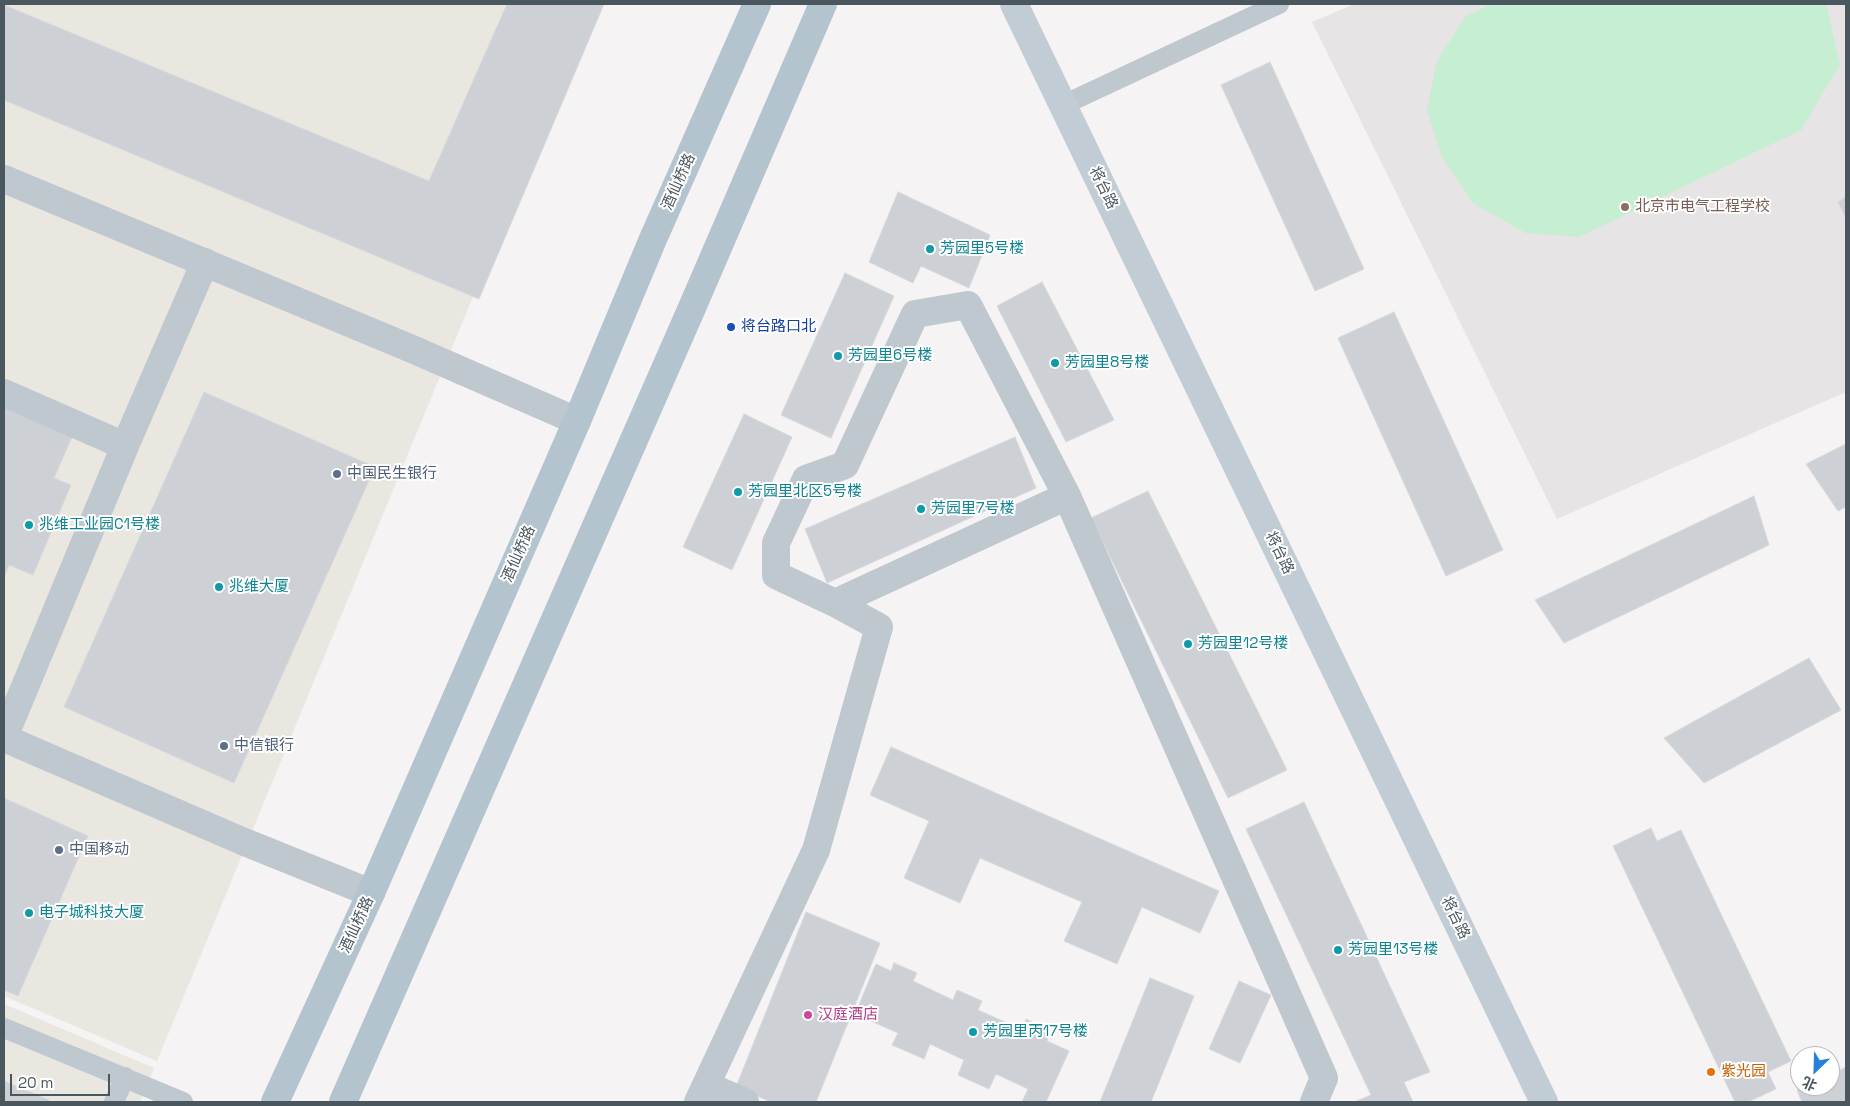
<!DOCTYPE html>
<meta charset="utf-8">
<style>
body{margin:0}
#map{position:relative;width:1850px;height:1106px;overflow:hidden;background:#f5f3f3;font-family:"Space Grotesk","Noto Sans SC",sans-serif}
canvas{display:block}
.frame{position:absolute;inset:0;border:5px solid #4b575f;pointer-events:none}
.north{position:absolute;left:1790px;top:1046px;width:50px;height:50px;box-sizing:border-box;background:#fff;border:1px solid #b7bcbf;border-radius:50%;rotate:204deg;font-size:14px;font-weight:700;line-height:20px;text-align:center;color:#4b575f}
.north::after{content:'';display:block;margin:auto;width:18px;height:22px;background:#2582dc;clip-path:polygon(50% 0,100% 100%,50% 72%,0 100%)}
.scale{position:absolute;left:10px;top:1074px;width:100px;height:22px;box-sizing:border-box;border:2px solid #4b575f;border-top:0;padding-left:6px;font-size:15px;line-height:18px;white-space:nowrap;color:#4b575f;-webkit-text-stroke:4px #fff;paint-order:stroke}
</style>
<div id="map">
<canvas width="1850" height="1106"></canvas>
<div class="frame"></div>
<div class="north">北</div>
<div class="scale">20 m</div>
</div>
<script>
const c = document.querySelector('canvas').getContext('2d');
c.lineJoin = 'round';
function paint(path, color) {
  c.fillStyle = color;
  c.fill(path, 'evenodd');
}
function poly(rows) {
  const path = new Path2D();
  for (const r of rows) {
    path.moveTo(r[0], r[1]);
    for (let i = 2; i < r.length; i += 2) path.lineTo(r[i], r[i + 1]);
  }
  return path;
}
function stroke(path, color, width, dash) {
  c.strokeStyle = color;
  c.lineWidth = width;
  c.lineCap = dash ? 'butt' : 'round';
  c.setLineDash(dash || []);
  c.stroke(path);
}
function write(font, color, halo, rows, align = 'center') {
  c.font = font + ' "Space Grotesk","Noto Sans SC",sans-serif';
  c.lineWidth = 4;
  c.setLineDash([]);
  c.textBaseline = 'middle';
  c.strokeStyle = halo;
  c.fillStyle = color;
  for (const [text, x, y, turn = 0] of rows) {
    c.save();
    c.translate(x, y);
    c.rotate((+turn || 0) * Math.PI / 180);
    c.textAlign = isNaN(turn) ? turn : align;
    if (halo) c.strokeText(text, 0, 0);
    c.fillText(text, 0, 0);
    c.restore();
  }
}
const commercial = poly([
 [4,4,594,4,157,1061,4,996],
 [4,1004,154,1068,140,1102,4,1102]
]);
const education = poly([
 [1354,4,1846,4,1846,392,1557,519,1312,22]
]);
const green = poly([
 [1492,4,1826,4,1840,64,1801,130,1579,237,1526,233,1474,204,1442,157,1427,110,1437,61,1466,16]
]);
const building = poly([
 [507,4,604,4,479,299,4,100,4,5,429,181,507,4],
 [1270,62,1364,269,1315,291,1221,85,1270,62],
 [898,192,990,235,969,288,921,266,913,283,869,262,898,192],
 [1846,197,1846,218,1838,202,1846,197],
 [845,273,894,296,831,438,781,415,845,273],
 [1042,282,1114,420,1066,442,997,306,1042,282],
 [1394,312,1503,550,1446,576,1338,338,1394,312],
 [204,392,375,467,234,783,64,707,204,392],
 [4,408,72,437,54,478,71,485,33,575,9,565,4,578,4,408],
 [744,414,792,437,732,570,683,547,744,414],
 [1015,437,1036,488,827,583,805,529,1015,437],
 [1846,444,1846,507,1838,511,1806,464,1846,444],
 [1148,491,1287,770,1228,798,1091,518,1148,491],
 [1754,496,1769,545,1564,643,1535,600,1754,496],
 [1809,658,1841,710,1704,783,1664,738,1809,658],
 [891,747,1219,891,1200,933,1142,907,1117,964,1064,941,1082,902,980,858,960,903,904,878,929,821,870,795,891,747],
 [4,798,88,836,18,996,4,990,4,798],
 [1304,802,1430,1072,1404,1082,1413,1102,1354,1102,1371,1095,1246,829,1304,802],
 [1651,828,1657,841,1681,830,1791,1061,1768,1072,1776,1089,1748,1102,1735,1102,1613,846,1651,828],
 [806,912,880,943,816,1102,771,1102,736,1087,806,912],
 [894,963,917,973,913,981,953,1000,957,990,982,1001,978,1010,1023,1030,1026,1019,1050,1031,1047,1041,1069,1051,1046,1102,1022,1102,1028,1089,996,1074,989,1089,958,1075,964,1060,930,1044,924,1059,892,1045,898,1033,855,1014,876,964,891,971,894,963],
 [1150,978,1194,996,1151,1102,1100,1102,1150,978],
 [1239,981,1271,995,1240,1063,1209,1049,1239,981],
 [1846,1067,1846,1102,1802,1102,1797,1090,1806,1086,1830,1086,1830,1075,1846,1067],
 [4,1081,49,1100,48,1102,4,1102,4,1081]
]);
const lane = poly([
 [1063,105,1279,4],
 [4,1028,183,1102],
 [114,1102,125,1077]
]);
const street = poly([
 [4,179,412,349,577,421],
 [4,393,125,446,205,262],
 [1067,496,835,603,776,575,776,543,806,479,845,465,915,314,968,305,1067,496,1324,1078,1314,1102],
 [4,737,125,446],
 [4,738,242,841,371,893],
 [706,1085,745,1102],
 [698,1102,816,850,879,627,835,603]
]);
const secondary = poly([
 [1014,4,1544,1102]
]);
const primary = poly([
 [275,1102,371,893,577,421,653,239,757,4],
 [343,1102,691,310,823,4]
]);
const markers = [
 [1625,207,5,"#8d6e63"],
 [930,249,5,"#0f9aa8"],
 [731,327,5,"#1a4fb4"],
 [838,356,5,"#0f9aa8"],
 [1055,363,5,"#0f9aa8"],
 [337,474,5,"#5c6f8a"],
 [738,492,5,"#0f9aa8"],
 [921,509,5,"#0f9aa8"],
 [29,525,5,"#0f9aa8"],
 [219,587,5,"#0f9aa8"],
 [1188,644,5,"#0f9aa8"],
 [224,746,5,"#5c6f8a"],
 [59,850,5,"#5c6f8a"],
 [29,913,5,"#0f9aa8"],
 [1338,950,5,"#0f9aa8"],
 [808,1015,5,"#d1479c"],
 [973,1032,5,"#0f9aa8"],
 [1711,1072,5,"#e8710a"]
];
const streetNames = [
 ["酒仙桥路",679,182,-66],
 ["将台路",1103,188,64],
 ["将台路",1279,553,64],
 ["酒仙桥路",519,554,-66],
 ["将台路",1455,918,64],
 ["酒仙桥路",357,925,-65]
];
const educationNames = [
 ["北京市电气工程学校",1635,207]
];
const cultureNames = [
 ["芳园里5号楼",940,249],
 ["芳园里6号楼",848,356],
 ["芳园里8号楼",1065,363],
 ["芳园里北区5号楼",748,492],
 ["芳园里7号楼",931,509],
 ["兆维工业园C1号楼",39,525],
 ["兆维大厦",229,587],
 ["芳园里12号楼",1198,644],
 ["电子城科技大厦",39,913],
 ["芳园里13号楼",1348,950],
 ["芳园里丙17号楼",983,1032]
];
const transitNames = [
 ["将台路口北",741,327]
];
const serviceNames = [
 ["中国民生银行",347,474],
 ["中信银行",234,746],
 ["中国移动",69,850]
];
const hotelNames = [
 ["汉庭酒店",818,1015]
];
const foodNames = [
 ["紫光园",1721,1072]
];
paint(commercial, '#eae7e1');
paint(education, '#e6e4e4');
paint(green, '#c5eed2');
paint(building, '#cdd0d4');
stroke(building, '#d7d9dd', 1);
stroke(lane, '#bfc8ce', 20);
stroke(street, '#bfc8ce', 28);
stroke(secondary, '#c2ccd5', 28);
stroke(primary, '#b4c4cf', 28);
for (const [x, y, r, color] of markers) {
  const dot = new Path2D();
  dot.arc(x, y, r, 0, 2 * Math.PI);
  c.fillStyle = color;
  c.fill(dot);
  stroke(dot, '#fff', 2);
}
write('15px', '#4b575f', '#fff', streetNames);
write('15px', '#785e54', '#fff', educationNames, 'left');
write('15px', '#0d838f', '#fff', cultureNames, 'left');
write('15px', '#164399', '#fff', transitNames, 'left');
write('15px', '#4e5e75', '#fff', serviceNames, 'left');
write('15px', '#b23c85', '#fff', hotelNames, 'left');
write('15px', '#c56008', '#fff', foodNames, 'left');
</script>
